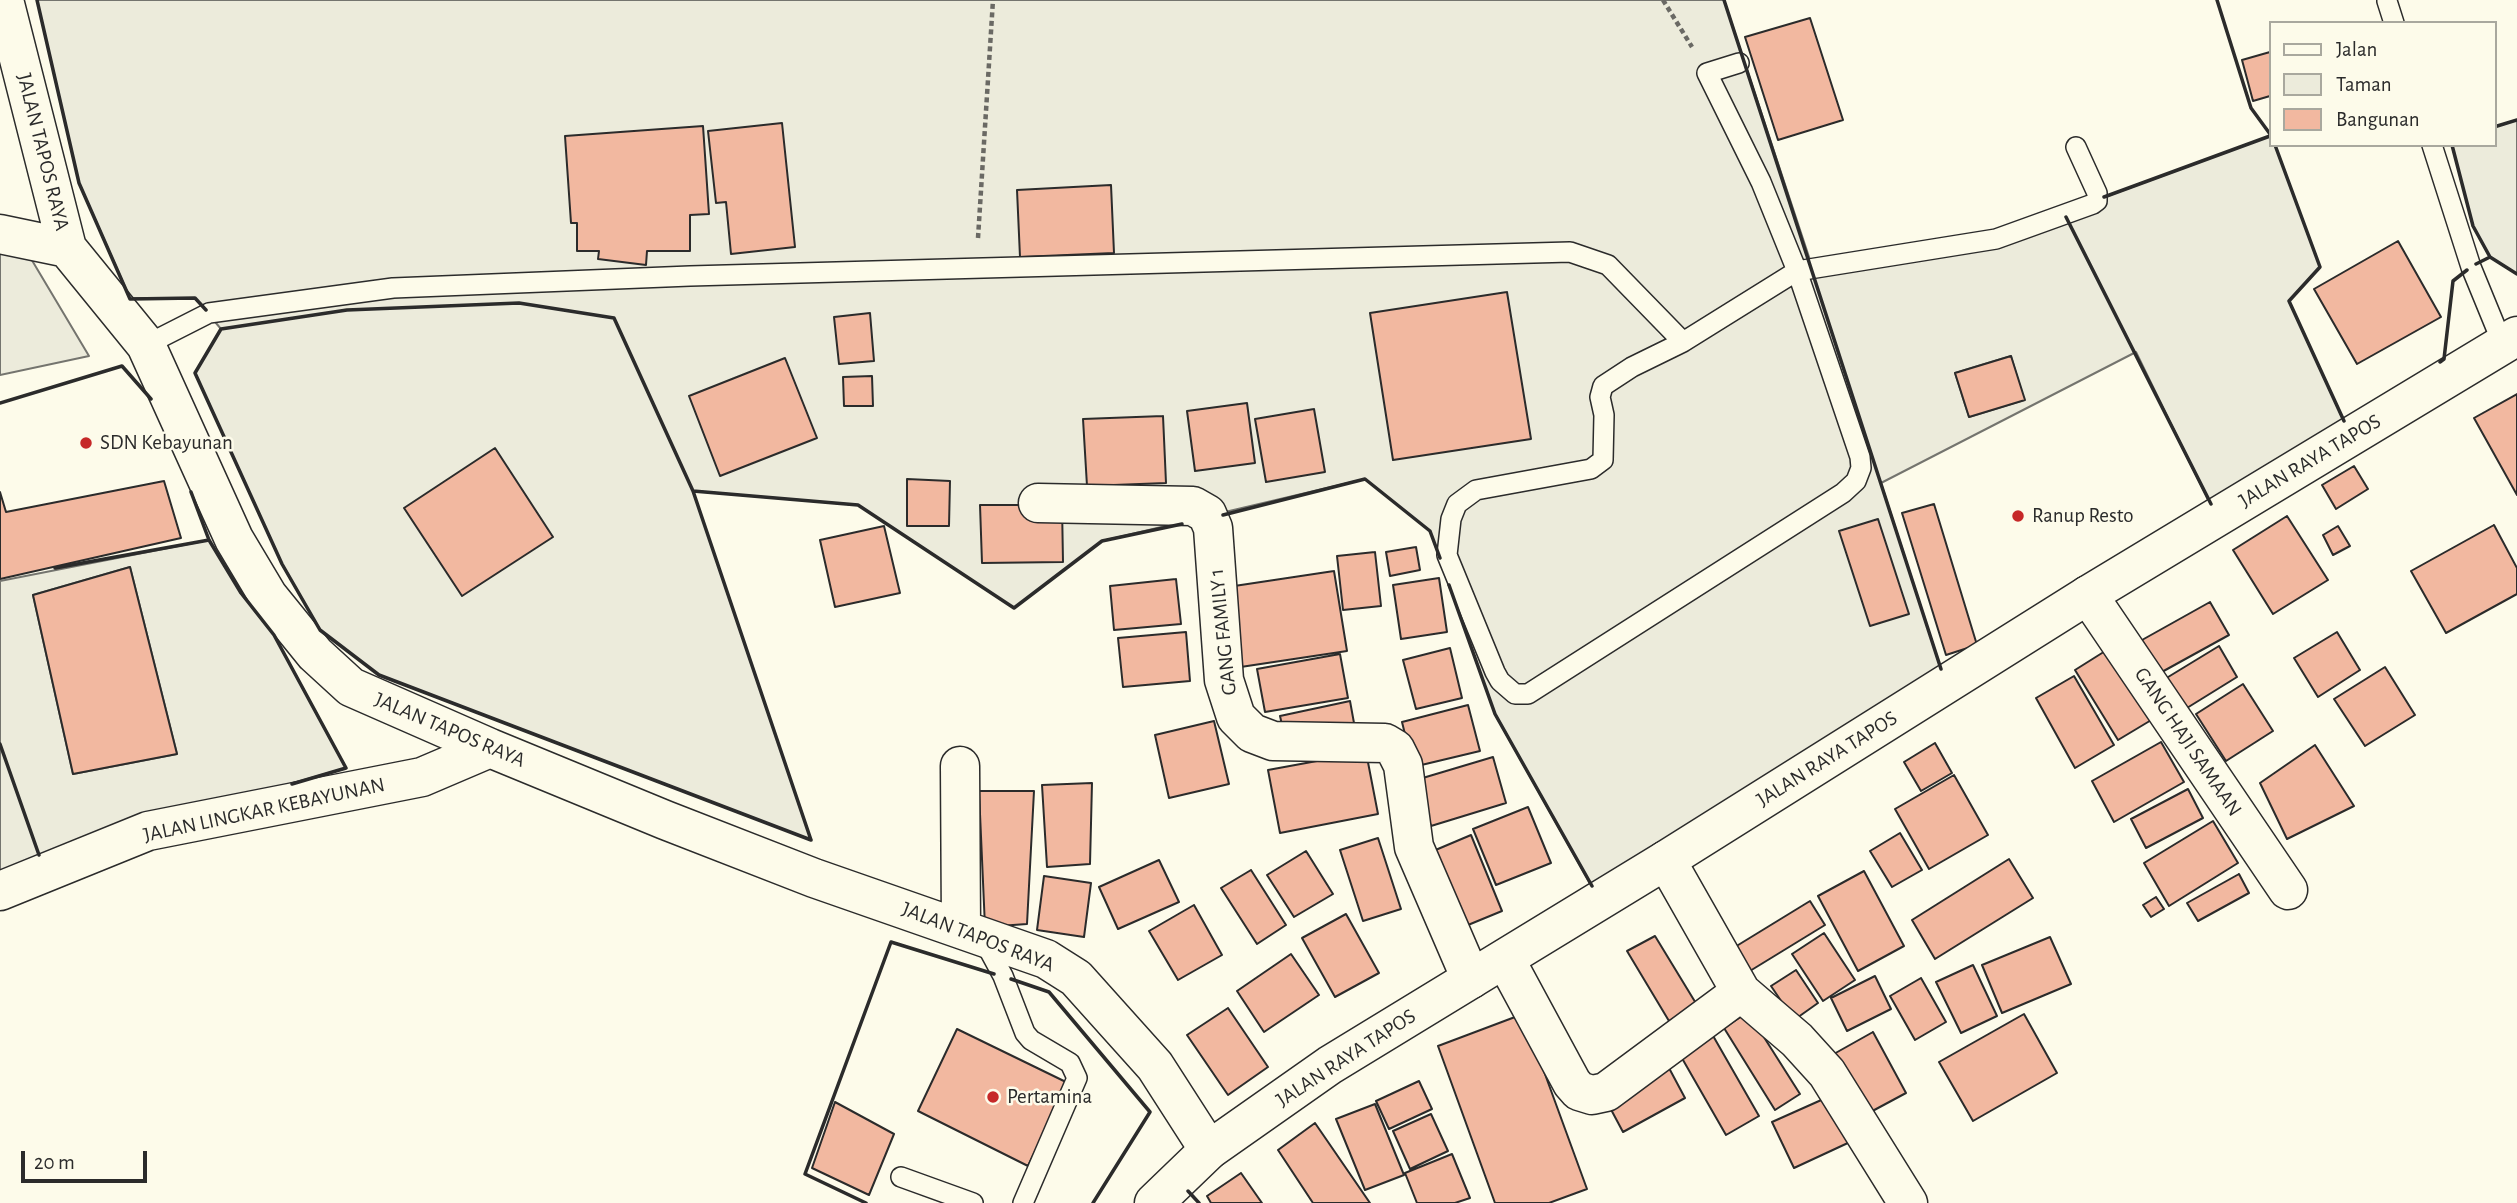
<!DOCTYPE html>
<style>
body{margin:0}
#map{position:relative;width:2517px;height:1203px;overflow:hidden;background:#fdfbea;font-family:"Alegreya Sans",sans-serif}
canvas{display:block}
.legend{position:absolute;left:2269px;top:21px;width:228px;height:126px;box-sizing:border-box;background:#fdfbea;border:2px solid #a9a89e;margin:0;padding:9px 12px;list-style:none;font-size:21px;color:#2b2b2b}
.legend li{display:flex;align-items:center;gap:14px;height:35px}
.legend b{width:35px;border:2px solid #a9a89e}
.scale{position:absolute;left:21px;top:1151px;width:126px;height:32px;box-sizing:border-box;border:4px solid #2b2b2b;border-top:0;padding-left:9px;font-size:21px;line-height:24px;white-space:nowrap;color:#2b2b2b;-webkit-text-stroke:5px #fdfbea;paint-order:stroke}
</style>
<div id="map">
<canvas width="2517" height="1203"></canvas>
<ul class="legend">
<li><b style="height:9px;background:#fdfbea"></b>Jalan</li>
<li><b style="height:19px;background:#ecebdb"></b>Taman</li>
<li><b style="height:19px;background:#f2b8a0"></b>Bangunan</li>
</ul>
<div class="scale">20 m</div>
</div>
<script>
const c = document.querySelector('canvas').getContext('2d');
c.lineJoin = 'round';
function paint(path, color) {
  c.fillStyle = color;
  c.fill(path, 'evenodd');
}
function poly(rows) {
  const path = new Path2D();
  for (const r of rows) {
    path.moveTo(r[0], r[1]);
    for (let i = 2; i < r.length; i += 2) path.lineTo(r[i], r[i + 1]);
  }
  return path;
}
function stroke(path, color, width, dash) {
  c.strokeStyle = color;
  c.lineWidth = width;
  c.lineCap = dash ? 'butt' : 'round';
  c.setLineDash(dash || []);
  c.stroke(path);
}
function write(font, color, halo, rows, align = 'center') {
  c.font = font + ' "Alegreya Sans",sans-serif';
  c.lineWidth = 5;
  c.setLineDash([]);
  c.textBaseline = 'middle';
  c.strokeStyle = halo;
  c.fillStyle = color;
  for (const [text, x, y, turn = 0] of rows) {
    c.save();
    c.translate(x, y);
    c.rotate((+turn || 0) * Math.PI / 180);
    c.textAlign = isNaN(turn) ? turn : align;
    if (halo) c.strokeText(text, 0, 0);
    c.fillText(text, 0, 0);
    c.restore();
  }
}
const green = poly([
 [37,0,1724,0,1811,263,1957,241,2064,212,2270,136,2270,145,2275,145,2320,267,2289,301,2344,421,2212,508,2136,352,1881,483,1942,672,1592,887,1495,714,1430,531,1365,479,1102,541,1014,608,858,505,693,491,811,840,379,675,320,630,282,564,195,373,221,329,195,298,130,298,79,183,37,0],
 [2011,356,2024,400,1969,417,1955,373,2011,356],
 [2517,120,2517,274,2490,257,2473,226,2452,145,2494,145,2494,127,2517,120],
 [0,253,30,257,89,356,0,375,0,253],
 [209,540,241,593,274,635,346,768,39,855,0,873,0,581,209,540],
 [130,567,177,754,73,774,33,595,130,567]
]);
const building = poly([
 [1810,18,1843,120,1778,140,1745,37,1810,18],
 [2270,52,2270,96,2253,101,2242,60,2270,52],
 [782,123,795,247,731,254,726,202,716,203,708,131,782,123],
 [703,126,709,214,690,215,690,251,647,251,646,265,598,259,599,251,577,251,577,223,571,223,565,136,703,126],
 [1111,185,1114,253,1020,257,1017,190,1111,185],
 [2398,241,2441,317,2357,364,2314,289,2398,241],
 [1507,292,1531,439,1393,460,1370,313,1507,292],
 [870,313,874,361,839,364,834,317,870,313],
 [2011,356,2025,400,1969,417,1955,373,2011,356],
 [785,358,817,438,720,476,689,396,785,358],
 [872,376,873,406,844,406,843,377,872,376],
 [2517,394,2517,495,2474,418,2517,394],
 [1247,403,1255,463,1195,471,1187,411,1247,403],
 [1314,409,1325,472,1266,482,1255,419,1314,409],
 [1163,416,1166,483,1087,486,1083,419,1163,416],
 [495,448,553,537,462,596,404,508,495,448],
 [2354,466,2368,489,2336,509,2322,485,2354,466],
 [907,479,950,481,949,526,907,526,907,479],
 [164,481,181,538,0,579,0,492,6,512,164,481],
 [1934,504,1977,645,1946,655,1902,513,1934,504],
 [980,505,1062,505,1063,562,982,563,980,505],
 [2287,516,2328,580,2273,614,2233,550,2287,516],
 [1878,519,1909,614,1870,626,1839,531,1878,519],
 [2494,525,2517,568,2517,594,2446,633,2411,571,2494,525],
 [884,526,900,593,835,607,820,540,884,526],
 [2338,526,2350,546,2333,555,2323,535,2338,526],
 [1416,547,1420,570,1390,576,1386,552,1416,547],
 [1375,552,1381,606,1343,610,1337,556,1375,552],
 [130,567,177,754,73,774,33,595,130,567],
 [1334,571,1347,651,1234,668,1221,588,1334,571],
 [1439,578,1447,632,1401,639,1393,585,1439,578],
 [1176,579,1181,624,1114,630,1110,586,1176,579],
 [2210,602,2229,635,2160,673,2142,640,2210,602],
 [1186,632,1190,681,1123,687,1118,638,1186,632],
 [2337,632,2360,670,2318,697,2294,658,2337,632],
 [2219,646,2237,677,2174,716,2155,685,2219,646],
 [1450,648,1462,698,1416,709,1403,660,1450,648],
 [2110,648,2153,719,2118,740,2075,670,2110,648],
 [1340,654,1348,698,1265,712,1257,669,1340,654],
 [2385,667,2415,715,2365,746,2334,699,2385,667],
 [2074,676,2114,745,2075,768,2036,698,2074,676],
 [2243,684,2273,731,2226,761,2196,714,2243,684],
 [1350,701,1354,723,1285,738,1280,716,1350,701],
 [1468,705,1480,751,1413,767,1402,722,1468,705],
 [1214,721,1229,784,1169,798,1155,735,1214,721],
 [2161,742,2184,782,2114,822,2092,781,2161,742],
 [1935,743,1952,773,1921,791,1904,762,1935,743],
 [2315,745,2354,806,2287,839,2260,783,2315,745],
 [1366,752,1378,814,1280,833,1268,770,1366,752],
 [1493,757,1506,803,1431,826,1416,780,1493,757],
 [1954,775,1988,835,1929,869,1895,809,1954,775],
 [1092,783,1090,864,1047,867,1042,785,1092,783],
 [2188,789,2203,818,2146,848,2131,819,2188,789],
 [979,791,1034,791,1027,924,985,927,979,791],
 [1528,807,1551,863,1496,885,1473,829,1528,807],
 [2213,821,2238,863,2169,906,2144,863,2213,821],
 [1900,833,1922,870,1892,887,1870,851,1900,833],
 [1471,835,1502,911,1451,932,1419,857,1471,835],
 [1378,838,1401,909,1363,921,1340,850,1378,838],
 [1306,851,1333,894,1294,917,1267,875,1306,851],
 [2009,859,2033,898,1935,959,1912,920,2009,859],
 [1159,860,1179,902,1118,929,1099,887,1159,860],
 [1251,870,1286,925,1257,944,1221,888,1251,870],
 [1864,871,1904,946,1858,971,1818,896,1864,871],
 [2239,874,2249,893,2198,921,2187,903,2239,874],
 [1044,876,1091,883,1084,937,1037,930,1044,876],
 [2156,897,2164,909,2151,917,2143,905,2156,897],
 [1810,901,1825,925,1745,974,1730,950,1810,901],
 [1194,905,1222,955,1178,980,1149,931,1194,905],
 [1346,914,1379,973,1335,997,1302,938,1346,914],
 [1824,933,1855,980,1823,1001,1792,954,1824,933],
 [1655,936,1697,1005,1669,1021,1627,951,1655,936],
 [2050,937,2071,984,2002,1013,1982,965,2050,937],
 [1291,954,1319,995,1264,1032,1237,991,1291,954],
 [1973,965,1997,1016,1961,1033,1936,982,1973,965],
 [1796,970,1818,1003,1794,1020,1771,986,1796,970],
 [1875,976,1891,1009,1847,1031,1831,998,1875,976],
 [1921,978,1946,1022,1915,1040,1890,996,1921,978],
 [1228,1008,1268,1067,1228,1095,1187,1035,1228,1008],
 [1748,1012,1800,1094,1775,1110,1724,1028,1748,1012],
 [1523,1014,1587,1189,1549,1203,1495,1203,1438,1046,1523,1014],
 [2024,1014,2057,1073,1973,1121,1939,1062,2024,1014],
 [957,1029,1068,1083,1028,1166,918,1111,957,1029],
 [1873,1032,1906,1093,1865,1115,1832,1055,1873,1032],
 [1712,1034,1759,1116,1726,1135,1679,1053,1712,1034],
 [1669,1068,1685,1098,1623,1132,1607,1102,1669,1068],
 [1419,1081,1432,1109,1389,1129,1376,1101,1419,1081],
 [1828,1097,1850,1142,1794,1168,1772,1122,1828,1097],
 [835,1102,894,1134,869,1195,812,1168,835,1102],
 [1375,1104,1404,1175,1365,1190,1336,1119,1375,1104],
 [1431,1114,1448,1151,1410,1169,1393,1131,1431,1114],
 [1315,1123,1370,1203,1313,1203,1278,1150,1315,1123],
 [1452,1154,1470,1198,1455,1203,1417,1203,1405,1173,1452,1154],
 [1241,1173,1262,1203,1211,1203,1207,1196,1241,1173]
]);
const path = poly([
 [1663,0,1692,47],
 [978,238,993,0]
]);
const lane = poly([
 [2387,1,2394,23],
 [1739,63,1707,73,1761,182,1797,271,1996,239,2093,204,2097,201,2097,193,2076,147],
 [2432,145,2471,267,2503,345],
 [146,345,209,313,393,288,690,276,1570,252,1608,265,1683,342,1797,271,1860,457,1861,468,1856,481,1843,493,1528,694,1515,694,1500,681,1495,672,1447,555,1451,519,1457,504,1476,490,1591,469,1603,460,1604,415,1600,397,1603,386,1632,367,1683,342],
 [983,939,1003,976,1025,1033,1031,1040,1070,1063,1077,1078,1023,1203],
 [901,1177,973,1203]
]);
const street = poly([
 [4,0,67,248,146,345,234,539,268,596,315,654,351,687,490,748,665,820,814,878,1046,959,1076,978,1155,1066,1209,1150],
 [0,234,67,248],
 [1038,503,1193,506,1207,514,1213,528,1224,680,1236,717,1252,733,1273,741,1385,743,1395,749,1403,765,1414,847,1471,979],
 [2088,595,2288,890],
 [960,766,961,928],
 [1666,860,1741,992,1797,1040,1827,1073,1908,1203],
 [0,891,148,831,422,777,490,748],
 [1505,959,1572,1083,1579,1091,1592,1095,1606,1092,1741,992]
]);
const secondary = poly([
 [1154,1203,1209,1150,1330,1065,1666,860,2088,595,2517,336]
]);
const wall = poly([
 [37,0,79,183,130,299,195,298,206,310],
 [1724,0,1941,669],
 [2217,0,2251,108,2270,134],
 [2494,127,2517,120],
 [2275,145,2320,267,2289,301,2344,421],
 [2452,145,2473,226,2490,257,2517,274],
 [2104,197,2270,136],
 [2066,217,2211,504],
 [2476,264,2490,257],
 [221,329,347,310,519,303,614,318,693,491,811,840],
 [221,329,195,373,282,564,320,630,379,675,811,840],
 [2440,362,2444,359,2453,281,2467,270],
 [0,403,122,366,151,399],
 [693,491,858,505,1014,608,1102,541,1182,524],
 [191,492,209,540,241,593,274,635,346,768,292,784],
 [1223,515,1365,479,1430,531,1440,558],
 [55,568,209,540],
 [1449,585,1495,714,1592,886],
 [0,744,39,855],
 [1011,979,1049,992,1150,1112,1093,1203],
 [1188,1191,1199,1203],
 [866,1203,805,1174,891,942,994,974]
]);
const markers = [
 [86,443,7,"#c62828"],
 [2018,516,7,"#c62828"],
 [993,1097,7,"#c62828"]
];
const streetNames = [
 ["JALAN TAPOS RAYA",43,152,76],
 ["JALAN RAYA TAPOS",2310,461,-31],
 ["GANG FAMILY 1",1223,632,-96],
 ["JALAN TAPOS RAYA",450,730,23],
 ["GANG HAJI SAMAAN",2188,742,56],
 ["JALAN RAYA TAPOS",1827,759,-32],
 ["JALAN LINGKAR KEBAYUNAN",264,810,-12],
 ["JALAN TAPOS RAYA",978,937,21],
 ["JALAN RAYA TAPOS",1346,1058,-33]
];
const poiNames = [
 ["SDN Kebayunan",100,443],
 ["Ranup Resto",2032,516],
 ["Pertamina",1007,1097]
];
paint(green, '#ecebdb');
stroke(green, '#74746e', 2);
paint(building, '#f2b8a0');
stroke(building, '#2b2b2b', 2);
stroke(lane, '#2b2b2b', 22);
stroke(street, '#2b2b2b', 41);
stroke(secondary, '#2b2b2b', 41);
stroke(path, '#6a6964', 4.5, [5, 3.5]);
stroke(lane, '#fdfbea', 19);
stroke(street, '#fdfbea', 38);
stroke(secondary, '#fdfbea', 38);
stroke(wall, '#2b2b2b', 3.5);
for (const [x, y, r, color] of markers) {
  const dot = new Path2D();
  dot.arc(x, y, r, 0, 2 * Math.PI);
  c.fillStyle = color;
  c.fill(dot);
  stroke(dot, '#fdfbea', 2.5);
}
write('21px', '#2b2b2b', '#fdfbea', streetNames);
write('21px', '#2b2b2b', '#fdfbea', poiNames, 'left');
</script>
